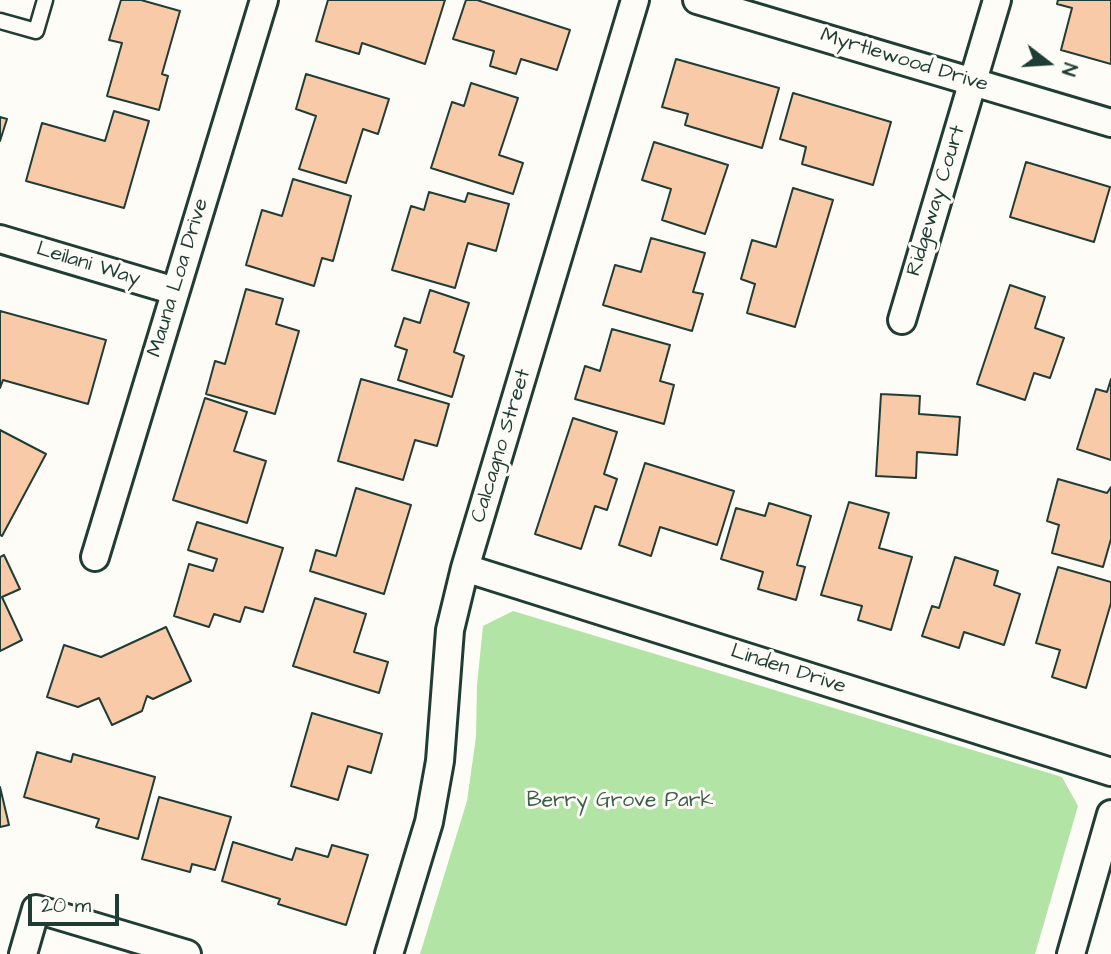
<!DOCTYPE html>
<style>
body{margin:0}
#map{position:relative;width:1111px;height:954px;overflow:hidden;background:#fdfcf7;font-family:"Architects Daughter",sans-serif}
canvas{display:block}
.north{position:absolute;left:1013px;top:28px;width:70px;height:70px;-webkit-text-stroke:5px #fdfcf7;paint-order:stroke;rotate:107deg;font-size:19px;font-weight:700;line-height:28px;text-align:center;color:#1f3d34}
.north::after{content:'';display:block;margin:auto;width:24px;height:32px;background:#1f3d34;clip-path:polygon(50% 0,100% 100%,50% 72%,0 100%)}
.scale{position:absolute;left:28px;top:894px;width:91px;height:32px;box-sizing:border-box;border:4px solid #1f3d34;border-top:0;padding-left:9px;font-size:21px;line-height:24px;white-space:nowrap;color:#1f3d34;-webkit-text-stroke:5px #fdfcf7;paint-order:stroke}
</style>
<div id="map">
<canvas width="1111" height="954"></canvas>
<div class="north">N</div>
<div class="scale">20 m</div>
</div>
<script>
const c = document.querySelector('canvas').getContext('2d');
c.lineJoin = 'round';
function paint(path, color) {
  c.fillStyle = color;
  c.fill(path, 'evenodd');
}
function poly(rows) {
  const path = new Path2D();
  for (const r of rows) {
    path.moveTo(r[0], r[1]);
    for (let i = 2; i < r.length; i += 2) path.lineTo(r[i], r[i + 1]);
  }
  return path;
}
function stroke(path, color, width, dash) {
  c.strokeStyle = color;
  c.lineWidth = width;
  c.lineCap = dash ? 'butt' : 'round';
  c.setLineDash(dash || []);
  c.stroke(path);
}
function write(font, color, halo, rows, align = 'center') {
  c.font = font + ' "Architects Daughter",sans-serif';
  c.lineWidth = 6;
  c.setLineDash([]);
  c.textBaseline = 'middle';
  c.strokeStyle = halo;
  c.fillStyle = color;
  for (const [text, x, y, turn = 0] of rows) {
    c.save();
    c.translate(x, y);
    c.rotate((+turn || 0) * Math.PI / 180);
    c.textAlign = isNaN(turn) ? turn : align;
    if (halo) c.strokeText(text, 0, 0);
    c.fillText(text, 0, 0);
    c.restore();
  }
}
const green = poly([
 [513,611,1062,777,1078,806,1035,954,420,954,467,801,476,737,477,685,483,626]
]);
const building = poly([
 [121,0,141,0,180,11,162,74,168,76,159,110,107,96,122,43,109,40,121,0],
 [328,0,445,0,425,64,362,43,359,54,316,41,328,0],
 [466,0,477,0,570,30,557,70,521,59,516,74,490,66,494,51,453,39,466,0],
 [1058,0,1111,0,1111,64,1061,50,1072,8,1057,4,1058,0],
 [676,59,779,88,762,148,685,125,688,114,662,107,676,59],
 [306,74,389,99,378,134,363,129,346,183,299,169,316,116,296,109,306,74],
 [471,83,518,98,499,155,523,163,513,194,431,168,452,102,464,106,471,83],
 [793,93,891,122,873,185,802,164,806,147,780,139,793,93],
 [114,111,149,121,124,208,26,181,42,123,105,141,114,111],
 [0,117,7,119,0,141,0,117],
 [654,142,728,165,705,234,662,220,671,189,642,180,654,142],
 [1026,162,1110,187,1094,242,1010,217,1026,162],
 [293,179,351,196,333,261,322,258,314,286,246,265,262,210,282,216,293,179],
 [793,188,833,200,795,327,747,313,755,284,741,279,752,240,776,247,793,188],
 [429,192,465,202,468,193,509,204,496,251,468,243,455,288,392,270,411,206,424,210,429,192],
 [651,238,705,253,693,292,703,294,692,331,603,305,615,265,641,272,651,238],
 [1010,285,1045,297,1035,328,1064,338,1050,378,1034,373,1025,400,977,384,1010,285],
 [246,289,283,299,276,324,299,331,275,414,206,394,215,361,225,364,246,289],
 [430,290,469,303,454,352,464,356,452,397,398,380,407,350,395,346,404,318,420,323,430,290],
 [0,311,106,340,88,404,3,380,0,388,0,311],
 [612,329,670,345,660,381,674,385,664,424,575,399,585,366,600,371,612,329],
 [361,379,449,404,437,446,415,440,403,480,338,461,361,379],
 [1111,379,1111,460,1077,449,1096,389,1107,392,1111,379],
 [881,394,920,396,919,414,960,417,957,455,917,452,916,478,876,476,881,394],
 [205,398,247,412,234,451,266,461,247,523,173,500,205,398],
 [573,418,617,432,604,474,617,479,607,510,595,506,581,549,535,534,573,418],
 [0,430,46,454,2,536,0,535,0,430],
 [645,463,734,491,717,545,660,527,651,556,619,545,645,463],
 [1058,479,1107,493,1111,487,1111,539,1103,567,1052,553,1059,525,1047,521,1058,479],
 [356,488,411,505,384,594,310,571,316,550,336,556,356,488],
 [849,502,889,513,879,548,912,557,891,630,858,620,862,606,821,595,849,502],
 [769,503,811,516,797,565,805,567,796,600,758,589,763,572,721,559,736,508,765,516,769,503],
 [197,522,283,548,263,612,245,607,240,622,214,614,209,627,174,616,189,564,213,571,217,559,188,550,197,522],
 [4,555,20,589,2,597,22,640,0,651,0,557,4,555],
 [955,557,998,571,994,585,1020,594,1004,645,964,632,959,648,922,636,932,606,939,608,955,557],
 [1058,567,1111,582,1111,603,1086,688,1052,677,1060,650,1036,643,1058,567],
 [315,598,366,614,354,652,388,662,379,693,293,666,315,598],
 [166,627,191,681,153,699,147,696,142,711,112,725,99,698,78,707,47,697,64,645,101,657,166,627],
 [312,713,382,734,371,773,348,766,338,800,291,786,312,713],
 [37,752,71,762,73,754,155,777,138,839,96,827,99,819,24,797,37,752],
 [0,787,9,825,0,827,0,787],
 [159,797,231,817,215,870,192,864,190,872,142,859,159,797],
 [233,842,292,860,296,848,328,857,332,845,368,855,346,925,278,904,280,899,222,881,233,842]
]);
const lane = poly([
 [0,21,36,31,45,0]
]);
const street = poly([
 [697,0,1111,123],
 [0,239,175,291],
 [902,320,997,0],
 [95,557,264,0],
 [465,568,1111,772],
 [23,954,36,909,187,954],
 [389,954,429,822,440,761,450,630,465,568,635,0],
 [1071,954,1111,814]
]);
const streetNames = [
 ["Myrtlewood Drive",904,61,17],
 ["Ridgeway Court",937,201,-73],
 ["Leilani Way",88,265,17],
 ["Mauna Loa Drive",179,278,-73],
 ["Calcagno Street",502,446,-73],
 ["Linden Drive",788,670,18]
];
const parkNames = [
 ["Berry Grove Park",620,802]
];
paint(green, '#b2e5a5');
paint(building, '#f9caa8');
stroke(building, '#1f3d34', 2);
stroke(lane, '#1f3d34', 19);
stroke(street, '#1f3d34', 32);
stroke(lane, '#fdfcf7', 14);
stroke(street, '#fdfcf7', 26);
write('21px', '#1f3d34', '#fdfcf7', streetNames);
write('21px', '#3c5f4b', '#fdfcf7', parkNames);
</script>
